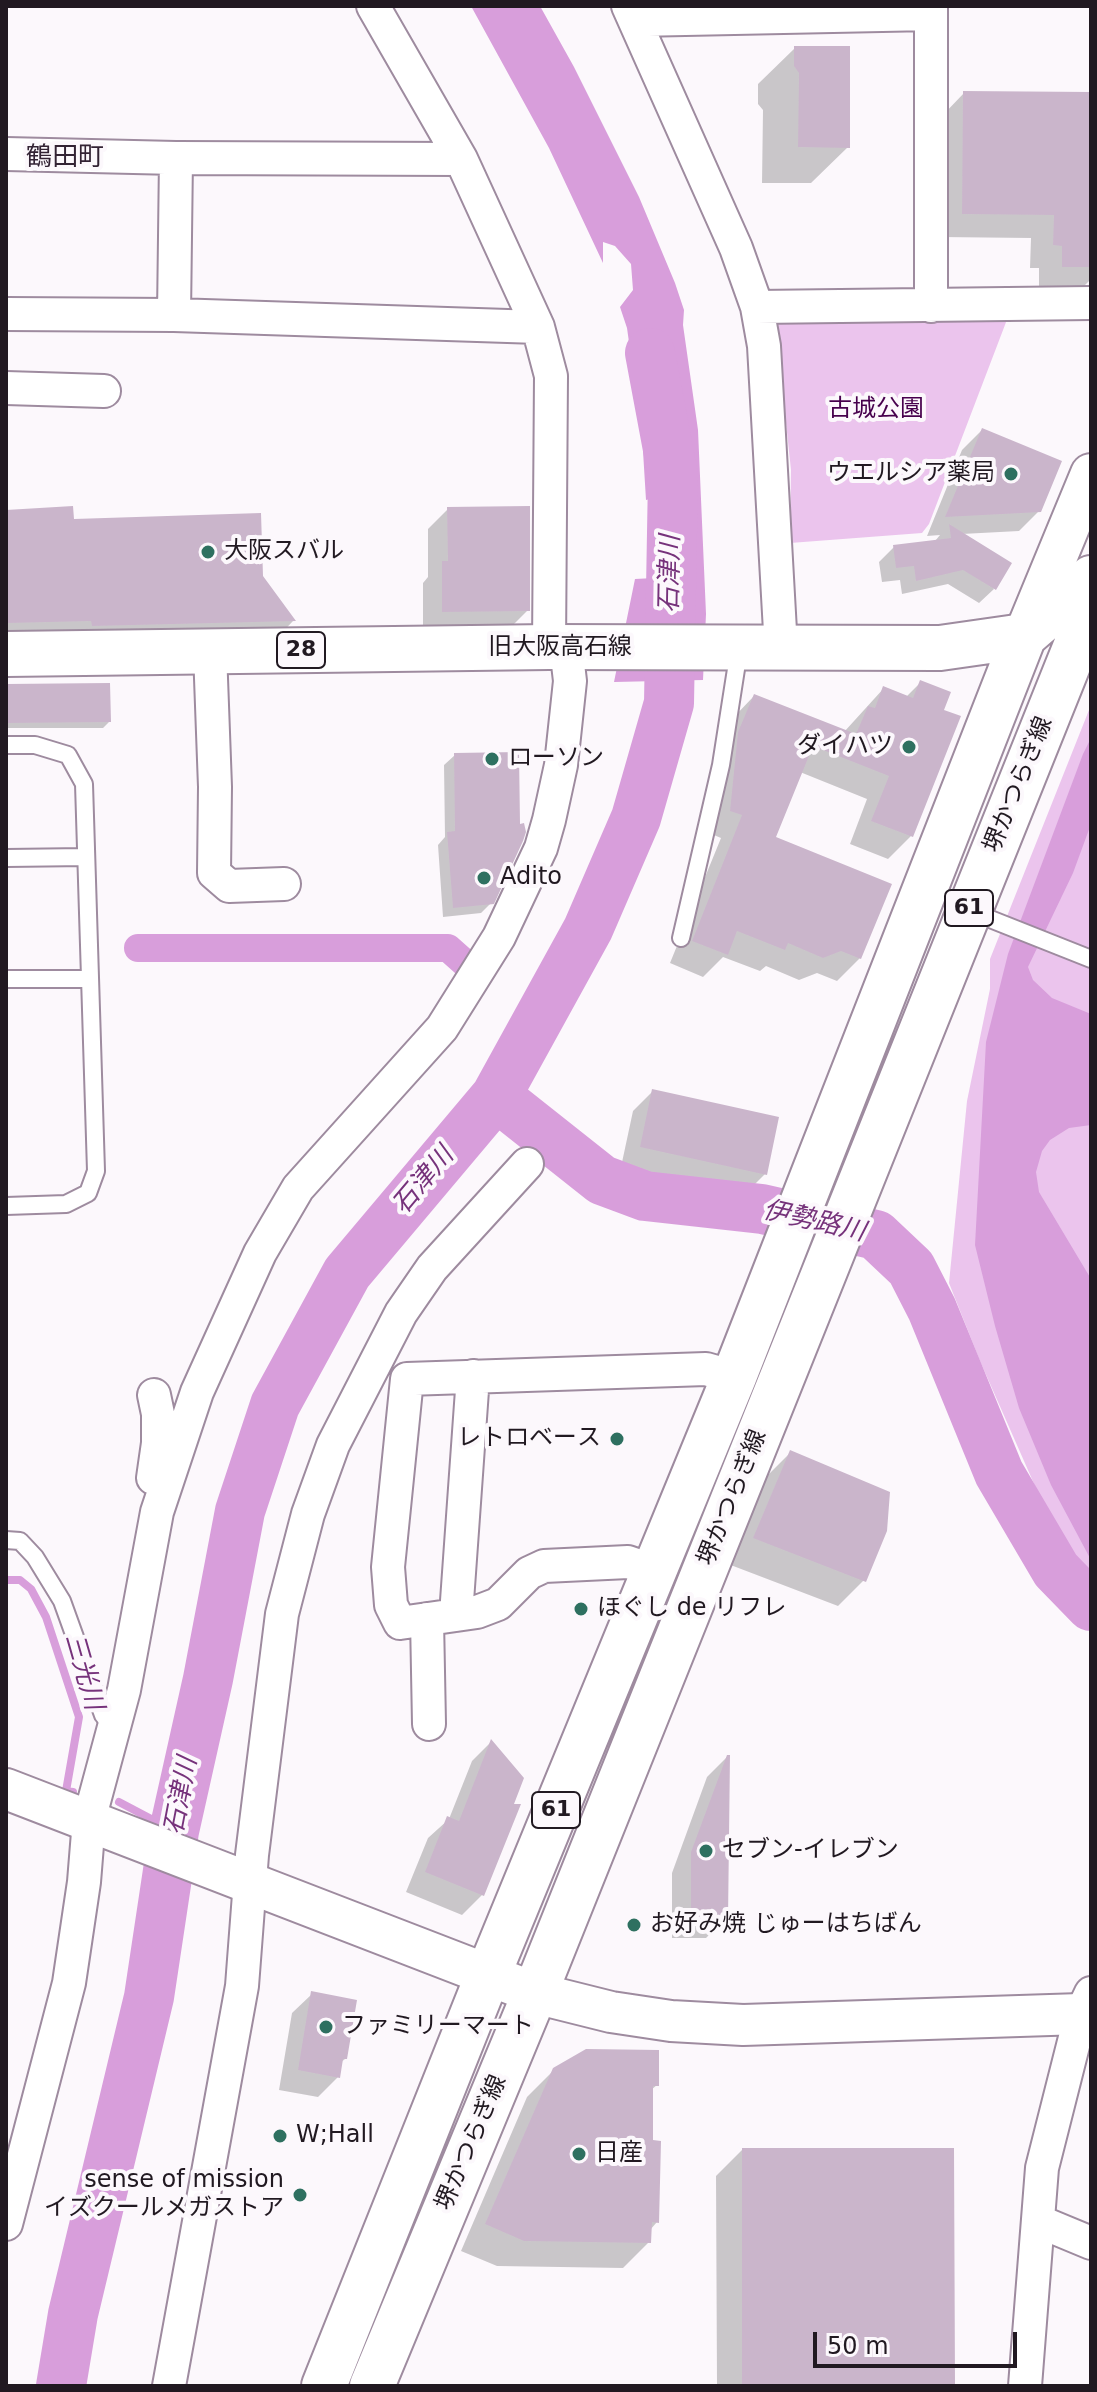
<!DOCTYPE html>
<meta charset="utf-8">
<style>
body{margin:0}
#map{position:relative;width:1097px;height:2392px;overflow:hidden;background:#fcf8fc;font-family:"DejaVu Sans",sans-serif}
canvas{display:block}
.frame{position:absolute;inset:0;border:8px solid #211921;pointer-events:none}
.scale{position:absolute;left:813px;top:2332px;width:204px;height:36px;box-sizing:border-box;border:4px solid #211921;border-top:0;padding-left:10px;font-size:24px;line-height:28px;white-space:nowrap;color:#211921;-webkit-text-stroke:6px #fcf8fc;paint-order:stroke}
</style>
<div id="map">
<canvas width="1097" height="2392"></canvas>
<div class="frame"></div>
<div class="scale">50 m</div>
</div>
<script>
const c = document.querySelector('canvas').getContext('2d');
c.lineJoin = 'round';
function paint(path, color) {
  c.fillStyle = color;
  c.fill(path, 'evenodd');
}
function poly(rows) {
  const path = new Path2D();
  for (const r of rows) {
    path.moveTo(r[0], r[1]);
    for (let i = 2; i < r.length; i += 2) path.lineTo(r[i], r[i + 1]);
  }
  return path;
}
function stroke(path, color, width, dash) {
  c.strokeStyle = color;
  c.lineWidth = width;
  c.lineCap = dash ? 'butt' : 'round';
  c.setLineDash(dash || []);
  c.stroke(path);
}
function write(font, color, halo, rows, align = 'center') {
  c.font = font + ' "DejaVu Sans","Noto Sans JP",sans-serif';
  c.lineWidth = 8;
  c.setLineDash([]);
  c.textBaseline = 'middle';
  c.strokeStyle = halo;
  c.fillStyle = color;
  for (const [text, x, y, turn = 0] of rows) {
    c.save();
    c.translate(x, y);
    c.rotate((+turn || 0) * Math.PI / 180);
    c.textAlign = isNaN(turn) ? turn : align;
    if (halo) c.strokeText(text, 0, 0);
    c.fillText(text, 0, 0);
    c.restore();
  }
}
const green = poly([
 [1008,317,929,524,922,533,790,543,791,470,776,328,783,318],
 [1091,705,1091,1575,1078,1562,1035,1486,980,1361,949,1283,967,1101,990,989,990,959]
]);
const water = poly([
 [471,6,540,6,574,67,639,197,675,283,684,310,683,325,698,430,706,614,703,680,614,682,635,579,673,577,681,571,676,564,677,505,669,494,646,500,643,451,669,444,664,422,639,413,627,328,620,307,633,290,631,264,615,246,603,242,603,263,549,148],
 [1091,738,1091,824,1073,873,1028,967,1033,980,1052,998,1091,1014,1091,1125,1069,1128,1050,1140,1042,1151,1036,1172,1039,1192,1091,1279,1091,1560,1051,1485,1019,1408,995,1326,975,1245,986,1042,1008,954,1083,754]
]);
const shadow = poly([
 [795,48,848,147,811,183,762,183,763,110,758,104,758,84],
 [964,93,1091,94,1091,279,1080,290,1039,290,1039,268,1030,268,1031,238,939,237,941,117],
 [982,430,1039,511,1019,531,962,534,994,589,979,603,948,584,902,594,900,580,882,582,879,562,894,547,935,541,940,535,927,536,962,450],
 [71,508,73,521,261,577,293,621,276,639,6,640,6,512],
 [448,509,528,610,508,630,423,631,423,583,428,577,428,529],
 [921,682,942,711,911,836,888,859,850,844,867,799,800,772,773,838,860,958,837,981,817,973,799,980,766,966,760,971,723,957,703,977,670,963,721,838,709,833,732,719,754,696,844,732,884,688,906,697],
 [6,686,109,722,103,728,6,728],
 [455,755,492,902,481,913,443,917,438,845,445,837,444,765],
 [653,1091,765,1174,745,1194,621,1167,633,1111],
 [790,1453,864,1580,838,1606,728,1564,764,1479],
 [491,1742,482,1895,462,1915,406,1892,428,1838,449,1819,472,1761],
 [727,1757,726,1918,706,1938,672,1938,672,1873,707,1777],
 [312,1994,345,2059,340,2063,338,2077,318,2097,279,2090,292,2013],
 [554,2070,657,2085,651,2090,651,2142,657,2222,650,2230,649,2242,623,2268,497,2266,461,2251,527,2097],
 [742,2150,953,2386,717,2386,716,2176]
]);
const stream = poly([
 [6,1580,20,1580,31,1589,46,1617,79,1717,66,1791,73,1792],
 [119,1802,174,1831]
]);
const canal = poly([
 [138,948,448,948,466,964]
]);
const river = poly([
 [496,1096,602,1180,645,1196,762,1209,876,1235,911,1268,932,1309,999,1473,1056,1570,1091,1606],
 [61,2386,73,2314,149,1997,174,1831,208,1679,240,1511,275,1405,347,1273,496,1096,588,929,636,818,669,703,673,476,650,353]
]);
const building = poly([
 [794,46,850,46,850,148,798,147,799,73,794,66],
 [963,91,1091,92,1091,267,1062,267,1062,246,1053,245,1054,215,962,214],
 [982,428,1062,461,1041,512,945,517],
 [73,506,74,519,261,513,263,576,296,621,92,626,91,621,7,623,6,510],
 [530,506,530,611,442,612,442,561,448,561,447,507],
 [949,524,1012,563,996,590,963,570,916,581,914,566,896,568,893,545,951,538],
 [920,680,951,692,944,710,961,716,913,837,871,821,889,776,813,746,776,837,892,884,861,959,841,951,823,958,788,943,785,950,737,931,728,955,692,941,742,815,730,811,738,732,754,694,856,734,868,706,875,708,883,686,913,698],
 [110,683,111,722,6,723,6,684],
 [519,752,520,824,524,823,526,832,523,841,494,904,453,908,447,832,455,831,454,753],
 [652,1089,779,1117,767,1175,640,1147],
 [790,1450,890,1492,887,1531,866,1582,753,1538],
 [491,1739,524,1778,514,1804,521,1804,484,1896,425,1872,447,1816,459,1821],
 [727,1755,730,1755,728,1919,691,1919,691,1852],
 [311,1991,357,2000,347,2059,343,2059,340,2078,298,2070],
 [586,2049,659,2050,659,2086,653,2086,653,2140,661,2141,659,2223,652,2222,651,2243,524,2241,485,2224,553,2068],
 [742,2148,954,2148,955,2386,742,2386]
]);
const service = poly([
 [6,745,35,745,68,755,84,784,96,1171,88,1193,66,1204,6,1206],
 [6,858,86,857],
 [970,911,1091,959],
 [681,938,721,765,739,650],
 [6,979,90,979],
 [6,1540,20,1541,35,1557,62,1601,103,1715,113,1728]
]);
const minor = poly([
 [373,6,461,159,538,327,551,376,549,647],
 [628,6,736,248,757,307,764,346,781,649],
 [931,6,931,306],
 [636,20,931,14],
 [6,154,176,158,461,159],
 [757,307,1091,303],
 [6,314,174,315,538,327],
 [174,315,176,158],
 [6,388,104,391],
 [210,651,215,787,214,873,229,886,284,884],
 [153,1478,158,1443,158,1414,154,1395],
 [654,1571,628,1562,544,1566,529,1573,498,1604,477,1612,400,1623,391,1605,388,1567,407,1379,706,1369,734,1377],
 [456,1615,473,1376],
 [427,1619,429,1724],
 [1038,2221,1091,2243],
 [6,2224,69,1983,84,1882,89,1820,124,1690,157,1512,197,1392,260,1253,298,1188,442,1028,499,937,541,848,549,820,561,765,570,681,566,647],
 [169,2386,242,1986,252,1855,282,1614,308,1514,333,1445,401,1313,432,1268,527,1164],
 [1025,2386,1042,2168,1081,2014,1091,1993]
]);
const tertiary = poly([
 [1024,636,1091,474],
 [6,1789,535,1993,611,2012,671,2021,743,2025,1081,2014]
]);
const primary = poly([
 [6,654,549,647,940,648,1024,636,1091,578],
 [324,2386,488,1975,734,1377,1024,636],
 [372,2386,535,1993,1091,608]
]);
const markers = [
 [1011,474,8,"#2e7060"],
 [208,552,8,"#2e7060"],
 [909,747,8,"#2e7060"],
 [492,759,8,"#2e7060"],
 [484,878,8,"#2e7060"],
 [617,1439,8,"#2e7060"],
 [581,1609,8,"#2e7060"],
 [706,1851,8,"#2e7060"],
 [634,1925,8,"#2e7060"],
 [326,2027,8,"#2e7060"],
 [280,2136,8,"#2e7060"],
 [579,2154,8,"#2e7060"],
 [300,2195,8,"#2e7060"]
];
const shields = [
 [301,650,48],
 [969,908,48],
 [556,1810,48]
];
const shieldNames = [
 ["28",301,650],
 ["61",969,908],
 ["61",556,1810]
];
const parkNames = [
 ["古城公園",876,410]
];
const poiNames = [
 ["ウエルシア薬局",995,474,"right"],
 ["大阪スバル",224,552],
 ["ダイハツ",893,747,"right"],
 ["ローソン",508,759],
 ["Adito",500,878],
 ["レトロベース",601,1439,"right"],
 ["ほぐし de リフレ",597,1609],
 ["セブン-イレブン",722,1851],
 ["お好み焼 じゅーはちばん",650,1925],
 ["ファミリーマート",342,2027],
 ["W;Hall",296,2136],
 ["日産",595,2154],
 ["sense of mission",284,2181,"right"],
 ["イズクールメガストア",284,2209,"right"]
];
const streetNames = [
 ["旧大阪高石線",560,648],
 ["堺かつらぎ線",1019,785,-68],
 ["堺かつらぎ線",733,1498,-68],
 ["堺かつらぎ線",472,2143,-67]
];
const neighbourhoodNames = [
 ["鶴田町",65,158]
];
const waterNames = [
 ["石津川",671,574,-89],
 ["石津川",424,1181,-50],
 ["伊勢路川",814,1222,13],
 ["三光川",83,1672,74],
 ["石津川",182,1796,-79]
];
paint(green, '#ebc4ed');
paint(water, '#d89edb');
paint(shadow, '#0003');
stroke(stream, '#d89edb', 8);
stroke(canal, '#d89edb', 28);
stroke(river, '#d89edb', 50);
paint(building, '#cab5cb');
stroke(service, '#9e8b9f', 20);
stroke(minor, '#9e8b9f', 36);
stroke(tertiary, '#9e8b9f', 44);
stroke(primary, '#9e8b9f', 48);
stroke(service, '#fff', 16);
stroke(minor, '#fff', 32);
stroke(tertiary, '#fff', 40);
stroke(primary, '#fff', 44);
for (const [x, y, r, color] of markers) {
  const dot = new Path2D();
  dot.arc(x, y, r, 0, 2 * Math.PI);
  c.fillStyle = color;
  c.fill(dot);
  stroke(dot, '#fcf8fc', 3);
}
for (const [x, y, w] of shields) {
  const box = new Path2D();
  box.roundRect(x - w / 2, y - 18, w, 36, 6);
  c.fillStyle = '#fcf8fc';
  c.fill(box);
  stroke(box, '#211921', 2);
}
write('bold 22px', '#211921', null, shieldNames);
write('24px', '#47004d', '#fcf8fc', parkNames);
write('24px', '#211921', '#fcf8fc', poiNames, 'left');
write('24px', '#211921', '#fcf8fc', streetNames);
write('26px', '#332334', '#fcf8fc', neighbourhoodNames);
write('italic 26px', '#76327b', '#fcf8fc', waterNames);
</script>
